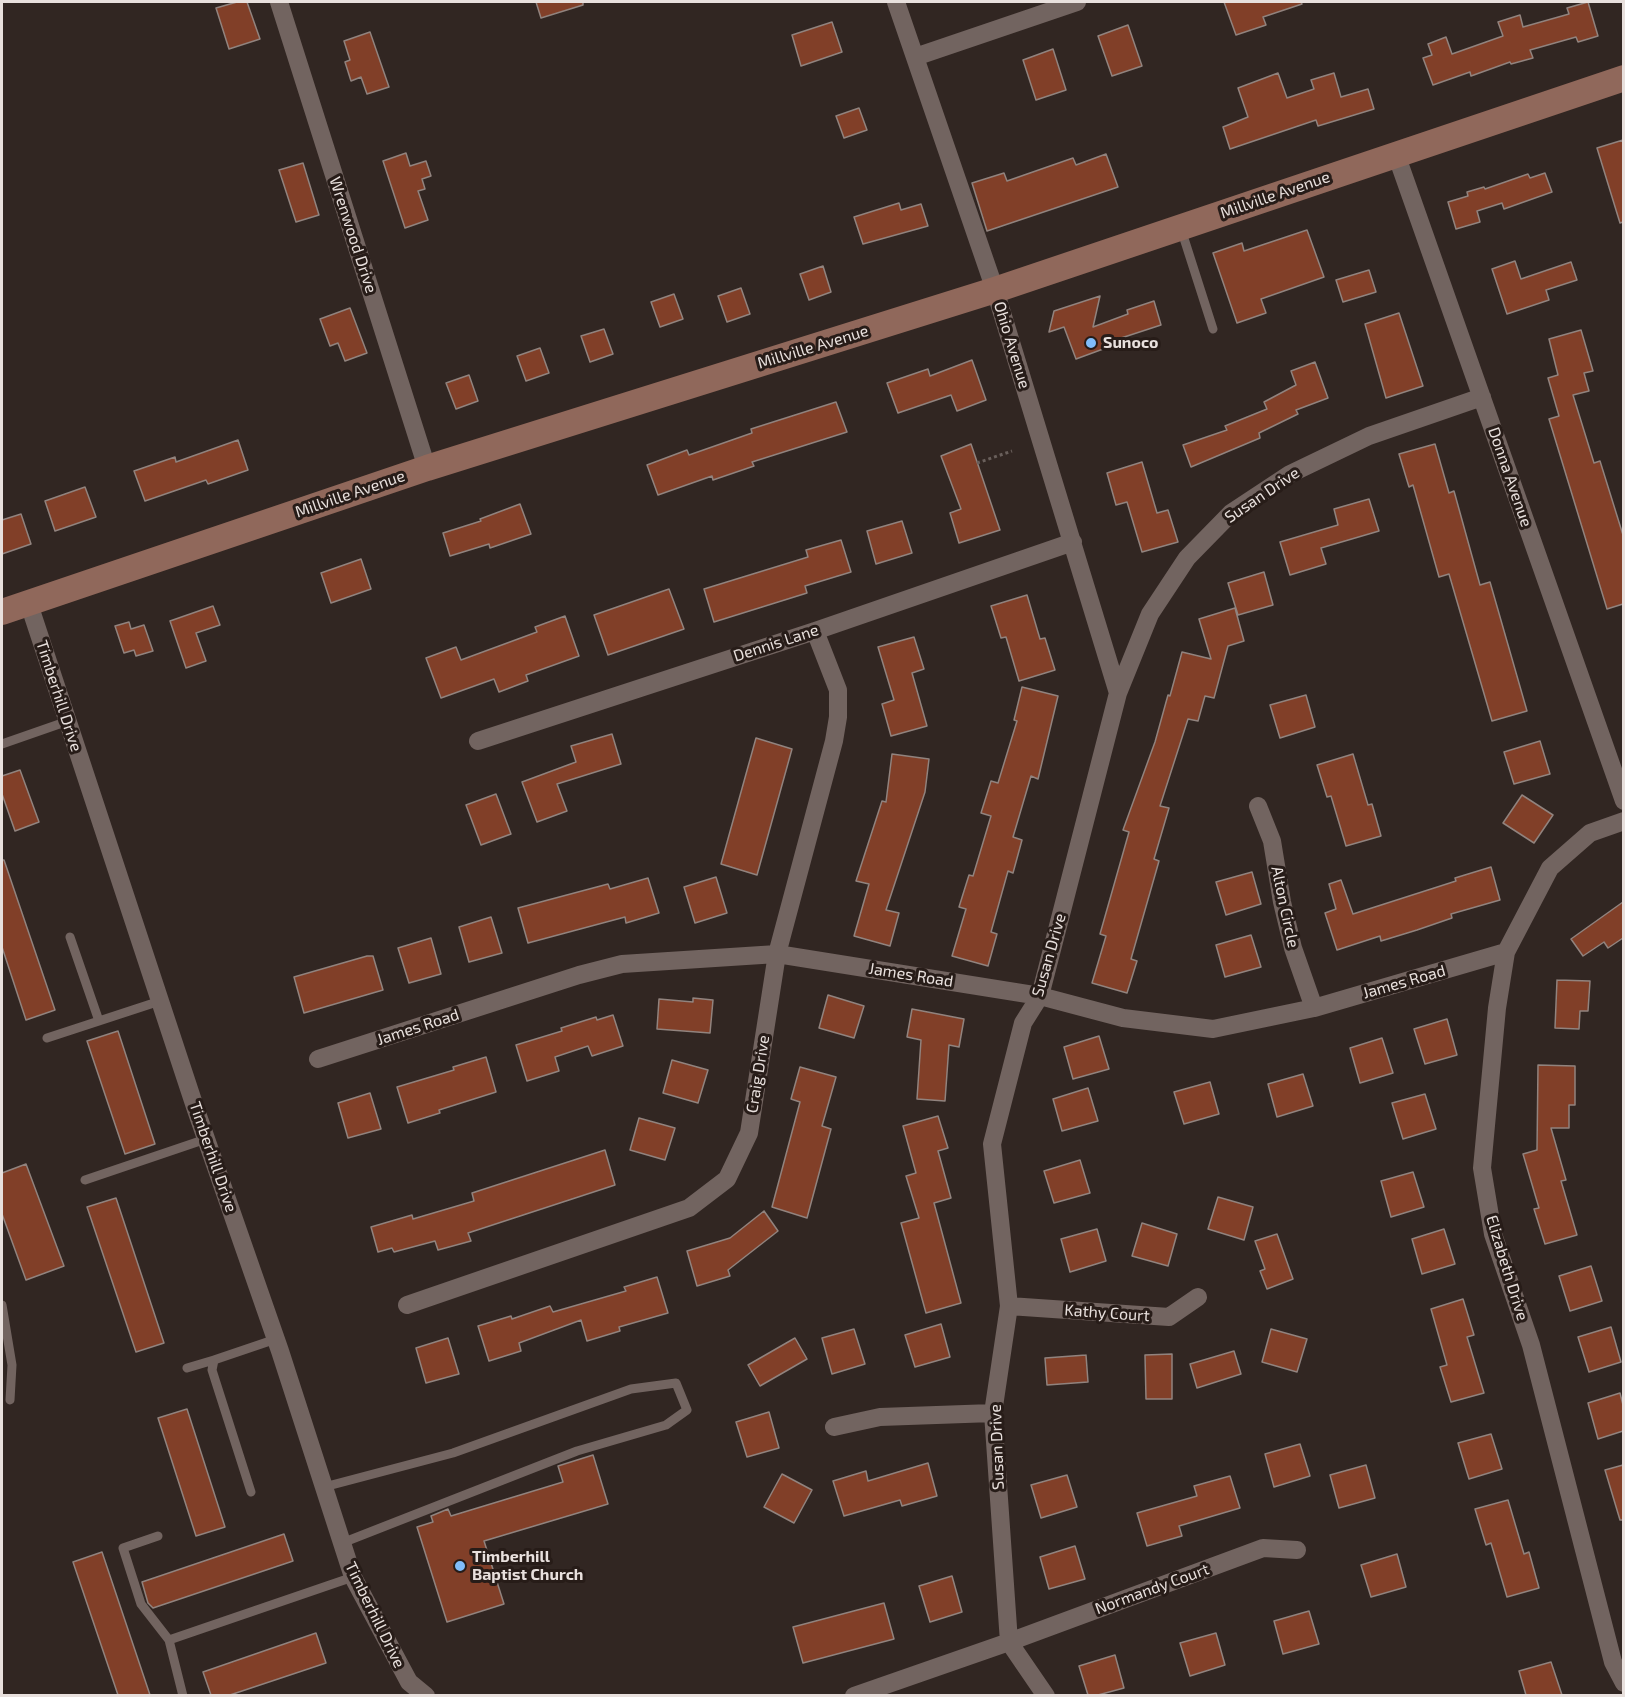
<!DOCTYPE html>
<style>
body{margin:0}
#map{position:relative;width:1625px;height:1697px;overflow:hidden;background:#312622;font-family:"Exo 2",sans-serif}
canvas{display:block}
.frame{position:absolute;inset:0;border:3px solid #e8e0dd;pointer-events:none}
</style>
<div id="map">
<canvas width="1625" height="1697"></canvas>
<div class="frame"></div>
</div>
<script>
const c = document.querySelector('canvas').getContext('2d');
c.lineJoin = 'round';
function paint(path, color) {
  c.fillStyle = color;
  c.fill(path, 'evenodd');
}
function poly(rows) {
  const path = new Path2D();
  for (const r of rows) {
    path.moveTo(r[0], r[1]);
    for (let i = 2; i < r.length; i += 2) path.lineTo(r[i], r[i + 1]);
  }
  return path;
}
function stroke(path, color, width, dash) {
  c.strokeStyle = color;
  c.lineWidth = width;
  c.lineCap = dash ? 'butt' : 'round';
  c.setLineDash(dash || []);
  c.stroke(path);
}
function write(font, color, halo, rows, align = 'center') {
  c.font = font + ' "Exo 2",sans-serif';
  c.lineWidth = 6;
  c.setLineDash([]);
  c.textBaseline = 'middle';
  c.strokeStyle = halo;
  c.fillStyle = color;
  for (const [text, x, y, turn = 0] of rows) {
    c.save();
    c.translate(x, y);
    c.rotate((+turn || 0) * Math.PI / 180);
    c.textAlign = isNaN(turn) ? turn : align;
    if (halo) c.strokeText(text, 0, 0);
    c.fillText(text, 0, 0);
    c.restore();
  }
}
const building = poly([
 [237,2,247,2,260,39,229,49,216,8,237,2],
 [536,2,583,2,583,5,541,18,536,2],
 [1224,2,1301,2,1302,4,1263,17,1266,25,1236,35,1224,2],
 [1588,2,1598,36,1578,42,1576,37,1530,50,1533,58,1511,64,1510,62,1471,76,1470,72,1433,85,1423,58,1432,55,1428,44,1446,37,1452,54,1503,36,1498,22,1520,15,1523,27,1569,14,1567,8,1588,2],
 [832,22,842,52,801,66,792,35,832,22],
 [1128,25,1142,66,1112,76,1098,36,1128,25],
 [370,32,389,87,367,94,361,77,351,81,345,62,350,60,344,41,370,32],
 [1053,49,1066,90,1036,100,1023,60,1053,49],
 [1278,73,1287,98,1314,89,1311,80,1334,73,1341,97,1368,89,1374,109,1318,126,1316,120,1230,149,1223,127,1248,117,1238,88,1278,73],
 [859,108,867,130,844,138,836,116,859,108],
 [1623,140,1623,222,1620,223,1597,148,1623,140],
 [406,153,410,166,426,161,431,176,422,179,425,189,418,191,428,220,405,228,383,161,406,153],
 [1106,154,1118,187,987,231,972,183,1004,173,1007,181,1073,158,1076,165,1106,154],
 [303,163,319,215,296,222,279,170,303,163],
 [1545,173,1552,192,1504,209,1502,203,1477,211,1480,222,1456,229,1448,202,1468,196,1467,192,1484,187,1485,189,1528,174,1530,178,1545,173],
 [899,203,901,210,921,204,928,226,863,244,854,217,899,203],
 [1307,230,1324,277,1261,299,1266,313,1237,323,1213,253,1242,243,1244,251,1307,230],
 [1515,261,1521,279,1571,262,1577,280,1546,290,1549,300,1507,314,1492,269,1515,261],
 [823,266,831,292,809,300,800,274,823,266],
 [1369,270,1376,292,1343,302,1336,280,1369,270],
 [741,288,750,314,727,322,718,296,741,288],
 [674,294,683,319,660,327,651,302,674,294],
 [1100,296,1093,327,1128,314,1127,310,1154,301,1161,325,1112,341,1114,345,1076,359,1064,327,1049,332,1054,311,1100,296],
 [350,308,367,353,345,361,338,343,330,346,320,319,350,308],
 [1399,313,1423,386,1386,398,1365,324,1399,313],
 [604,329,613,354,590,362,581,336,604,329],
 [1581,330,1593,371,1584,373,1589,391,1573,395,1594,463,1600,461,1623,535,1623,604,1607,609,1549,419,1559,416,1548,378,1558,375,1549,339,1581,330],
 [540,348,549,373,526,381,517,356,540,348],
 [972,360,986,400,957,411,951,395,898,413,887,383,928,369,930,376,972,360],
 [1315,362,1328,398,1296,410,1298,414,1259,433,1260,438,1191,467,1183,445,1227,430,1225,426,1267,409,1264,402,1296,385,1291,371,1315,362],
 [469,375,478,401,456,409,446,383,469,375],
 [836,402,847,432,752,462,754,466,713,480,712,476,658,495,647,465,687,450,689,455,752,433,751,429,836,402],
 [238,440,248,470,208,484,206,480,145,501,134,471,175,457,176,462,238,440],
 [971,444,1000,530,959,543,950,513,961,509,941,456,971,444],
 [1435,444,1449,493,1454,491,1480,585,1490,582,1527,711,1492,721,1449,574,1439,577,1413,485,1409,487,1399,454,1435,444],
 [1142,462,1157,513,1168,510,1178,542,1142,552,1127,502,1116,505,1107,473,1142,462],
 [85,487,96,517,55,531,45,501,85,487],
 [1369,499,1379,531,1321,548,1326,564,1290,575,1280,542,1338,525,1334,509,1369,499],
 [520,504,531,534,490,548,489,544,450,556,443,533,481,521,480,519,520,504],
 [21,514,31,544,2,554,2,520,21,514],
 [902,521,912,553,876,564,867,531,902,521],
 [841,540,851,572,805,586,807,593,714,622,704,589,808,557,806,550,841,540],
 [361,559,371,589,331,603,321,573,361,559],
 [1264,572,1273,605,1238,615,1228,583,1264,572],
 [669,589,684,629,608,655,594,615,669,589],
 [1027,595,1040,639,1045,638,1055,670,1019,681,1006,637,1001,638,991,606,1027,595],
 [213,606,220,625,196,633,206,661,186,668,170,621,213,606],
 [1235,608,1244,641,1228,646,1214,698,1205,696,1198,721,1188,719,1160,806,1169,808,1154,859,1159,861,1131,959,1137,961,1127,993,1092,983,1106,936,1100,934,1129,832,1123,830,1155,742,1168,695,1170,696,1182,652,1211,659,1199,619,1235,608],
 [565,616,579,656,526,675,528,681,499,692,494,679,441,698,426,658,456,647,461,660,537,632,535,627,565,616],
 [129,622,131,629,144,625,153,651,136,656,134,650,124,653,115,626,129,622],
 [914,637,924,669,912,673,927,726,891,736,882,704,894,700,878,647,914,637],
 [1022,687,1058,696,1038,779,1031,776,1013,837,1022,840,1013,873,1008,871,991,932,997,934,988,966,952,956,966,909,959,907,969,875,973,876,991,816,981,813,991,781,998,783,1017,721,1014,720,1022,687],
 [1306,695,1315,727,1280,738,1270,705,1306,695],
 [612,734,621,764,557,784,567,811,537,822,522,782,576,762,571,746,612,734],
 [756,738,792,749,757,875,721,864,756,738],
 [1540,741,1550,774,1514,784,1504,752,1540,741],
 [892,754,929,759,925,792,886,910,899,913,890,946,854,936,869,884,856,881,882,801,886,802,892,754],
 [1353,754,1368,805,1372,804,1381,836,1346,846,1331,796,1327,797,1317,765,1353,754],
 [20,770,39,822,15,831,2,794,2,776,20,770],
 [496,794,511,834,481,845,466,805,496,794],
 [1522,795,1553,815,1534,843,1503,823,1522,795],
 [2,860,4,860,55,1010,26,1020,2,947,2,860],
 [1491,867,1500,900,1451,914,1452,918,1417,930,1381,941,1380,936,1337,950,1325,913,1336,909,1329,884,1341,880,1353,914,1456,881,1455,878,1491,867],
 [1252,872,1261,904,1226,915,1216,882,1252,872],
 [716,877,727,913,695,923,684,887,716,877],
 [648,878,659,913,626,923,625,917,528,943,518,908,608,884,610,889,648,878],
 [1623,902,1623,938,1608,948,1604,942,1583,956,1571,939,1623,902],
 [491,917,502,953,469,962,459,927,491,917],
 [1251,935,1261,967,1225,977,1216,945,1251,935],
 [431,938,441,974,409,983,398,948,431,938],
 [367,956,373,956,383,990,304,1013,294,977,367,956],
 [1557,980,1590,981,1588,1011,1580,1011,1579,1029,1555,1028,1557,980],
 [828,995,864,1006,854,1038,819,1028,828,995],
 [693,998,713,1000,710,1033,657,1029,659,999,693,1002,693,998],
 [912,1009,964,1019,959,1047,949,1045,945,1101,917,1099,921,1040,907,1037,912,1009],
 [613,1015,623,1046,592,1056,588,1046,555,1057,559,1071,527,1081,516,1045,562,1031,561,1028,596,1017,597,1020,613,1015],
 [1447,1019,1457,1055,1425,1064,1414,1029,1447,1019],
 [118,1031,155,1144,125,1154,87,1041,118,1031],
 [1099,1036,1109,1069,1073,1079,1064,1047,1099,1036],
 [1382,1038,1393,1073,1360,1083,1350,1048,1382,1038],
 [486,1057,496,1092,439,1110,440,1113,408,1123,397,1087,454,1070,453,1067,486,1057],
 [672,1060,708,1070,698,1103,663,1093,672,1060],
 [1538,1065,1575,1066,1575,1105,1569,1105,1569,1128,1551,1128,1566,1180,1561,1181,1577,1235,1545,1244,1534,1209,1539,1208,1523,1154,1537,1150,1538,1065],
 [800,1067,836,1077,822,1126,831,1129,807,1218,772,1207,800,1102,791,1099,800,1067],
 [1303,1074,1313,1106,1277,1117,1268,1084,1303,1074],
 [1210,1082,1219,1114,1184,1124,1174,1092,1210,1082],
 [1088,1088,1098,1121,1062,1131,1053,1099,1088,1088],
 [370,1093,381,1129,348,1138,338,1103,370,1093],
 [1425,1094,1436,1129,1403,1139,1392,1103,1425,1094],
 [938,1116,948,1148,938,1151,951,1198,934,1203,961,1303,926,1313,901,1223,919,1218,906,1176,916,1173,903,1126,938,1116],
 [639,1118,675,1128,665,1160,630,1150,639,1118],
 [605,1150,615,1185,468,1233,471,1241,438,1250,435,1241,394,1252,392,1248,378,1252,371,1227,412,1215,413,1219,474,1201,472,1193,605,1150],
 [1080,1160,1090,1193,1054,1203,1044,1171,1080,1160],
 [26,1164,64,1266,26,1280,2,1214,2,1173,26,1164],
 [1413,1172,1424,1207,1391,1217,1381,1181,1413,1172],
 [1218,1197,1253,1207,1244,1240,1208,1229,1218,1197],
 [116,1198,164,1343,136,1352,87,1207,116,1198],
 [764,1211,778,1231,728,1270,730,1276,697,1286,687,1251,730,1238,764,1211],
 [1142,1223,1177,1234,1168,1266,1132,1256,1142,1223],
 [1097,1229,1106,1261,1070,1272,1061,1239,1097,1229],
 [1444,1229,1455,1264,1422,1274,1412,1239,1444,1229],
 [1277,1234,1293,1279,1267,1289,1260,1271,1265,1269,1255,1241,1277,1234],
 [1591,1266,1602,1301,1570,1311,1559,1276,1591,1266],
 [657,1277,668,1313,619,1327,620,1331,587,1341,581,1320,519,1343,521,1351,489,1361,478,1326,511,1316,512,1319,550,1306,553,1312,626,1291,624,1287,657,1277],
 [1463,1299,1474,1335,1467,1337,1484,1393,1451,1402,1440,1367,1447,1365,1431,1309,1463,1299],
 [941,1324,950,1357,915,1367,905,1335,941,1324],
 [1611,1327,1621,1362,1589,1372,1578,1337,1611,1327],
 [854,1329,865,1364,832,1374,822,1338,854,1329],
 [1271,1329,1307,1339,1297,1372,1262,1362,1271,1329],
 [448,1338,459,1374,426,1383,416,1348,448,1338],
 [795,1338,807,1359,760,1386,748,1365,795,1338],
 [1234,1351,1241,1374,1197,1388,1190,1364,1234,1351],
 [1172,1354,1172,1399,1146,1399,1145,1355,1172,1354],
 [1086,1355,1088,1382,1047,1385,1045,1358,1086,1355],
 [1620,1393,1623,1405,1623,1431,1598,1439,1588,1403,1620,1393],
 [187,1409,225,1527,196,1536,158,1418,187,1409],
 [769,1412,779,1448,747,1457,736,1422,769,1412],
 [1491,1434,1502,1469,1469,1479,1458,1443,1491,1434],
 [1300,1444,1310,1476,1274,1487,1265,1454,1300,1444],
 [593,1455,608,1504,484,1541,504,1604,447,1622,417,1527,433,1522,431,1516,448,1509,451,1516,563,1482,558,1466,593,1455],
 [928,1463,937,1496,902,1506,900,1500,844,1516,833,1481,866,1471,868,1481,928,1463],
 [1366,1465,1375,1498,1339,1508,1330,1475,1366,1465],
 [1623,1465,1623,1520,1620,1520,1605,1470,1623,1465],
 [782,1474,812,1490,794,1523,764,1507,782,1474],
 [1067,1475,1077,1507,1041,1518,1031,1485,1067,1475],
 [1230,1476,1240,1508,1179,1526,1182,1536,1147,1546,1137,1513,1197,1496,1194,1486,1230,1476],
 [1508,1500,1524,1554,1529,1552,1539,1588,1507,1597,1491,1543,1486,1545,1475,1509,1508,1500],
 [284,1534,293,1561,153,1608,148,1603,142,1582,284,1534],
 [1075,1546,1085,1579,1049,1589,1040,1557,1075,1546],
 [102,1552,150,1695,118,1695,73,1562,102,1552],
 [1397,1554,1406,1587,1371,1597,1361,1565,1397,1554],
 [952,1576,962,1612,930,1622,919,1586,952,1576],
 [884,1603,894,1639,803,1663,793,1627,884,1603],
 [1309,1611,1319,1644,1283,1654,1274,1621,1309,1611],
 [316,1633,326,1663,230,1695,211,1695,203,1672,316,1633],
 [1216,1633,1225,1665,1190,1676,1180,1643,1216,1633],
 [1115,1655,1124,1688,1098,1695,1088,1695,1079,1666,1115,1655],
 [1551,1662,1562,1695,1526,1695,1519,1671,1551,1662]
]);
const path = poly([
 [977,463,1012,451]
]);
const lane = poly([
 [1181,229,1213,329],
 [2,744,68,721],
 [70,937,99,1021],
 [47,1038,160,1001],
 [85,1180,206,1139],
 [2,1305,12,1365,10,1400],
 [187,1368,214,1360],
 [324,1487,453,1453,631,1389,676,1383,687,1410,666,1425,577,1451,342,1543],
 [251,1492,212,1370,214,1360,276,1339],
 [158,1536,123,1548,141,1604,169,1640],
 [183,1696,169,1640,353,1577]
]);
const street = poly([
 [279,2,427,468],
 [896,2,995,290,1118,693],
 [915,57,1077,2],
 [1396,154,1624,801],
 [29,604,196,1110,280,1351,353,1577,409,1682,426,1696],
 [478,741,815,631,1073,542],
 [1258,806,1272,841,1282,902,1293,948,1314,1008],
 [1624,821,1590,833,1550,868,1506,952,1497,1008,1482,1168,1493,1234,1531,1345,1613,1662,1624,1683],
 [318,1059,579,975,622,964,777,954,1040,996,1123,1018,1213,1029,1314,1008,1506,952],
 [407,1305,689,1208,727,1179,749,1133,777,954,834,741,838,717,838,690,815,631],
 [1009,1306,1169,1317,1198,1297],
 [834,1427,880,1417,993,1413],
 [854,1696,1009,1642,1263,1548,1297,1550],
 [1046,1696,1009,1642,993,1413,1009,1306,992,1144,1023,1023,1040,996,1118,693,1150,614,1187,558,1231,513,1290,474,1369,436,1482,397]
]);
const secondary = poly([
 [2,612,427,468,995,290,1624,78]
]);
const markers = [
 [1091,343,6,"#80bdfa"],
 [460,1566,6,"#80bdfa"]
];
const streetNames = [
 ["Millville Avenue",1275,195,-19],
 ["Wrenwood Drive",353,235,72],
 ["Ohio Avenue",1012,345,73],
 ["Millville Avenue",813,347,-17],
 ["Donna Avenue",1510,477,71],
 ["Millville Avenue",350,494,-19],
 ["Susan Drive",1262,495,-34],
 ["Dennis Lane",776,643,-18],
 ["Timberhill Drive",59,696,72],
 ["Alton Circle",1285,907,78],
 ["Susan Drive",1049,955,-74],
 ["James Road",911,975,9],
 ["James Road",1404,982,-16],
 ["James Road",418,1027,-18],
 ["Craig Drive",758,1074,-81],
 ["Timberhill Drive",213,1157,71],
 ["Elizabeth Drive",1507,1268,73],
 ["Kathy Court",1107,1313,4],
 ["Susan Drive",997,1447,-92],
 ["Normandy Court",1152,1589,-20],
 ["Timberhill Drive",375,1615,64]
];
const poiNames = [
 ["Sunoco",1103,343],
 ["Timberhill",472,1557],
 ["Baptist Church",472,1575]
];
paint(building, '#813f28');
stroke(building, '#91837e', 1.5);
stroke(path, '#695f5b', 3, [3, 3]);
stroke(lane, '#726460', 9);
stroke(street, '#726460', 18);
stroke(secondary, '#90685b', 26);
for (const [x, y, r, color] of markers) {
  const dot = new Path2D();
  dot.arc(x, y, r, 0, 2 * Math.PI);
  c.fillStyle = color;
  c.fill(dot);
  stroke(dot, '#271c18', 2);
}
write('16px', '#e8e0dd', '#271c18', streetNames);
write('bold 16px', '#e8e0dd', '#271c18', poiNames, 'left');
</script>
